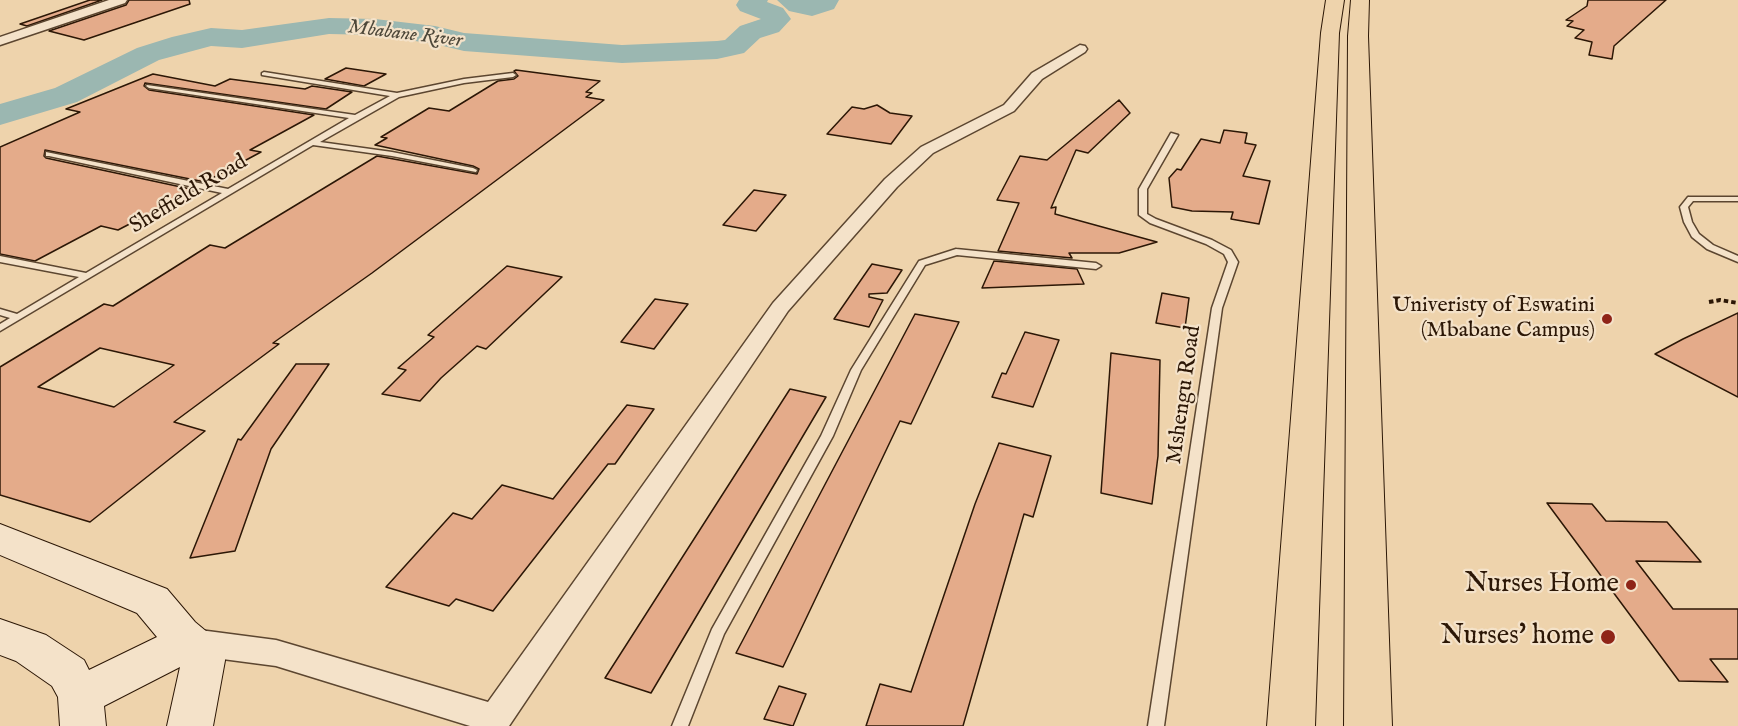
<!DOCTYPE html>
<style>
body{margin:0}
canvas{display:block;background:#eed3ac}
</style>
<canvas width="1738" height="726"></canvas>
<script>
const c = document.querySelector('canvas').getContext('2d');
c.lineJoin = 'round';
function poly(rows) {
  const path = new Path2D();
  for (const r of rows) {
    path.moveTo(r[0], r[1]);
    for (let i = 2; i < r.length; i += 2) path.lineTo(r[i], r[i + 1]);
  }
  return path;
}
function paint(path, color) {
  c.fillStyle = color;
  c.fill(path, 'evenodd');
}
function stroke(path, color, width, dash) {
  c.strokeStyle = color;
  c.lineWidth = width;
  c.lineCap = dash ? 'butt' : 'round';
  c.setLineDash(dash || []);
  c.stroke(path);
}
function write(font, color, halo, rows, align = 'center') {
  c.font = font + ' "IM FELL English",serif';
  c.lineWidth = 4.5;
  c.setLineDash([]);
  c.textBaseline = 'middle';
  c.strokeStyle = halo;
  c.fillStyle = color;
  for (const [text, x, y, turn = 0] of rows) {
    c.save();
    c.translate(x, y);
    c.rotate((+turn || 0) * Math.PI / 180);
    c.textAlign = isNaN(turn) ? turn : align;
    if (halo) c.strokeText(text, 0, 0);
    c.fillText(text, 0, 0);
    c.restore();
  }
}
const river = poly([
 [739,0,768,0,767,2,783,8,791,19,779,32,760,38,744,53,717,59,622,63,464,51,435,44,375,35,329,34,242,48,211,46,159,60,77,102,0,125,0,104,55,88,137,48,172,37,211,28,242,30,329,18,375,19,435,26,464,33,622,45,717,41,725,40,740,26,761,19,740,11,736,5,739,0],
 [777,0,839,0,834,9,812,16,789,11,777,0]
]);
const building = poly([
 [90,0,102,0,27,26,20,24,90,0],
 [129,0,189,0,190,4,84,40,49,31,126,5,129,0],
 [1588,0,1666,0,1614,46,1612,59,1589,55,1592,42,1575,38,1584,30,1567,26,1573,21,1566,20,1587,6,1588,0],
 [346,68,386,74,364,86,325,79,346,68],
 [516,70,600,81,586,92,592,93,586,97,604,100,372,273,273,343,279,344,174,422,205,431,90,522,0,495,0,367,104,304,113,306,210,245,225,248,377,156,477,174,479,169,473,166,375,145,387,138,381,137,429,108,449,111,498,81,514,79,518,76,514,71,516,70],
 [100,348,174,365,114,407,38,387,100,348],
 [153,74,215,86,230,79,305,89,312,86,352,92,326,109,145,83,144,86,149,90,314,115,250,150,261,152,205,182,45,150,44,156,46,158,195,190,118,230,101,226,35,261,0,254,0,147,80,112,66,109,153,74],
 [1119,100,1130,113,1088,153,1076,150,1051,208,1056,207,1055,214,1157,242,1119,253,1069,253,1072,258,998,251,1019,203,997,200,1020,156,1047,160,1119,100],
 [877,105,890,113,912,116,891,144,827,134,852,107,864,109,877,105],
 [1224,130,1247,133,1245,143,1256,145,1243,176,1270,181,1259,224,1231,219,1233,212,1192,211,1172,207,1169,178,1177,169,1181,170,1201,139,1220,143,1224,130],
 [754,190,786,195,756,231,723,225,754,190],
 [994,261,1077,269,1084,284,982,288,994,261],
 [872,264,902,270,887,293,869,294,869,297,883,300,869,327,834,319,872,264],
 [507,266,562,277,486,349,477,346,441,378,420,401,382,394,406,370,398,368,434,337,428,335,507,266],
 [1162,293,1189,298,1185,328,1156,323,1162,293],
 [655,299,688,304,654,349,621,342,655,299],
 [1738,313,1738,397,1655,354,1683,339,1738,313],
 [915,314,959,322,911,424,900,421,783,667,736,653,915,314],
 [1025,332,1059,340,1033,407,992,397,1002,373,1006,374,1025,332],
 [1111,353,1160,360,1158,456,1152,504,1101,493,1111,353],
 [296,364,329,364,271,449,235,551,190,558,238,439,241,440,296,364],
 [790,389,826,397,651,693,605,678,790,389],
 [627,405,654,409,615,464,608,464,493,611,456,599,449,606,386,587,453,513,472,519,502,485,553,499,627,405],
 [999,443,1051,456,1033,517,1024,514,963,726,866,726,880,684,911,692,975,504,999,443],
 [1547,503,1592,504,1606,521,1667,522,1701,562,1636,561,1673,609,1738,609,1738,659,1710,659,1728,682,1679,681,1547,503],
 [779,686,806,694,793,726,764,719,779,686]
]);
const path = poly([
 [1709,302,1720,300,1738,303]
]);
const lane = poly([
 [264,72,397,93,464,79,513,73,516,75,513,77,464,83,399,97,320,142,392,152,473,168,477,170,476,172,392,156,313,145,0,331,0,324,10,318,0,315,0,309,17,314,79,277,0,262,0,256,86,273,222,193,49,156,46,156,46,152,228,189,349,118,149,88,146,86,147,85,355,115,390,96,262,75,262,73,264,72],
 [1171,133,1178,135,1147,189,1147,214,1156,219,1212,240,1231,250,1238,262,1222,308,1164,726,1148,726,1212,308,1228,262,1224,254,1206,244,1150,223,1139,215,1139,189,1171,133],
 [1688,197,1738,197,1738,201,1693,201,1688,207,1692,222,1699,234,1713,245,1738,256,1738,262,1707,249,1692,237,1684,222,1680,207,1688,197],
 [956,249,1096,263,1101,266,1096,269,957,255,925,265,861,370,833,436,724,634,688,726,672,726,712,629,821,436,851,370,919,261,956,249]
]);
const street = poly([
 [109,0,127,0,125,3,0,45,0,37,109,0],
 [1080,45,1085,46,1087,49,1085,52,1042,79,1014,111,933,153,897,187,788,311,509,726,470,726,276,666,192,655,181,651,177,642,181,633,192,629,276,640,488,702,773,303,885,179,921,147,1004,105,1032,73,1080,45]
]);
const secondary = poly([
 [0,524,167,589,195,622,219,642,226,655,213,726,167,726,180,667,104,706,106,726,60,726,58,697,52,686,16,661,0,655,0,619,46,635,84,660,89,670,157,637,137,613,0,555,0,524]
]);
const primary = poly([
 [1326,0,1344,0,1339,33,1315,726,1267,726,1321,33,1326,0],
 [1351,0,1369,0,1368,36,1392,726,1344,726,1348,36,1351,0]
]);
const markers = [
 [1607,319,6,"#8f2418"],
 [1631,585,6,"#8f2418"],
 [1608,637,8,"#8f2418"]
];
const farWaternames = [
 ["Mbabane River",405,35,7]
];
const streetNames = [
 ["Sheffield Road",189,195,-31],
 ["Mshengu Road",1185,395,-82]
];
const poiNames = [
 ["Univeristy of Eswatini",1595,306],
 ["(Mbabane Campus)",1595,331]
];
const nearPoinames = [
 ["Nurses Home",1619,585],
 ["Nurses' home",1594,637]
];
paint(river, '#9bb7b1');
paint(building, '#e4ab8a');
stroke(building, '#2c1706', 1.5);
stroke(lane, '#5c4630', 3);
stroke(street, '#5c4630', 3);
stroke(secondary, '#2c1706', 2);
stroke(primary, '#2c1706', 2);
stroke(path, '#2c1706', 4, [4.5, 3]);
paint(lane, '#f4e2c9');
paint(street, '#f4e2c9');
paint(secondary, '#f4e2c9');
paint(primary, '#eed3ac');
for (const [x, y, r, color] of markers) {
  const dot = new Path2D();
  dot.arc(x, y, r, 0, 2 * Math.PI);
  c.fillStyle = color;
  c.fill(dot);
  stroke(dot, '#f4e2c9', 2);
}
write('italic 20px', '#4d4739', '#f4e2c9', farWaternames);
write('22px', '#2c1706', '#f4e2c9', streetNames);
write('22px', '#2c1706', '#f4e2c9', poiNames, 'right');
write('27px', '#2c1706', '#f4e2c9', nearPoinames, 'right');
</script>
